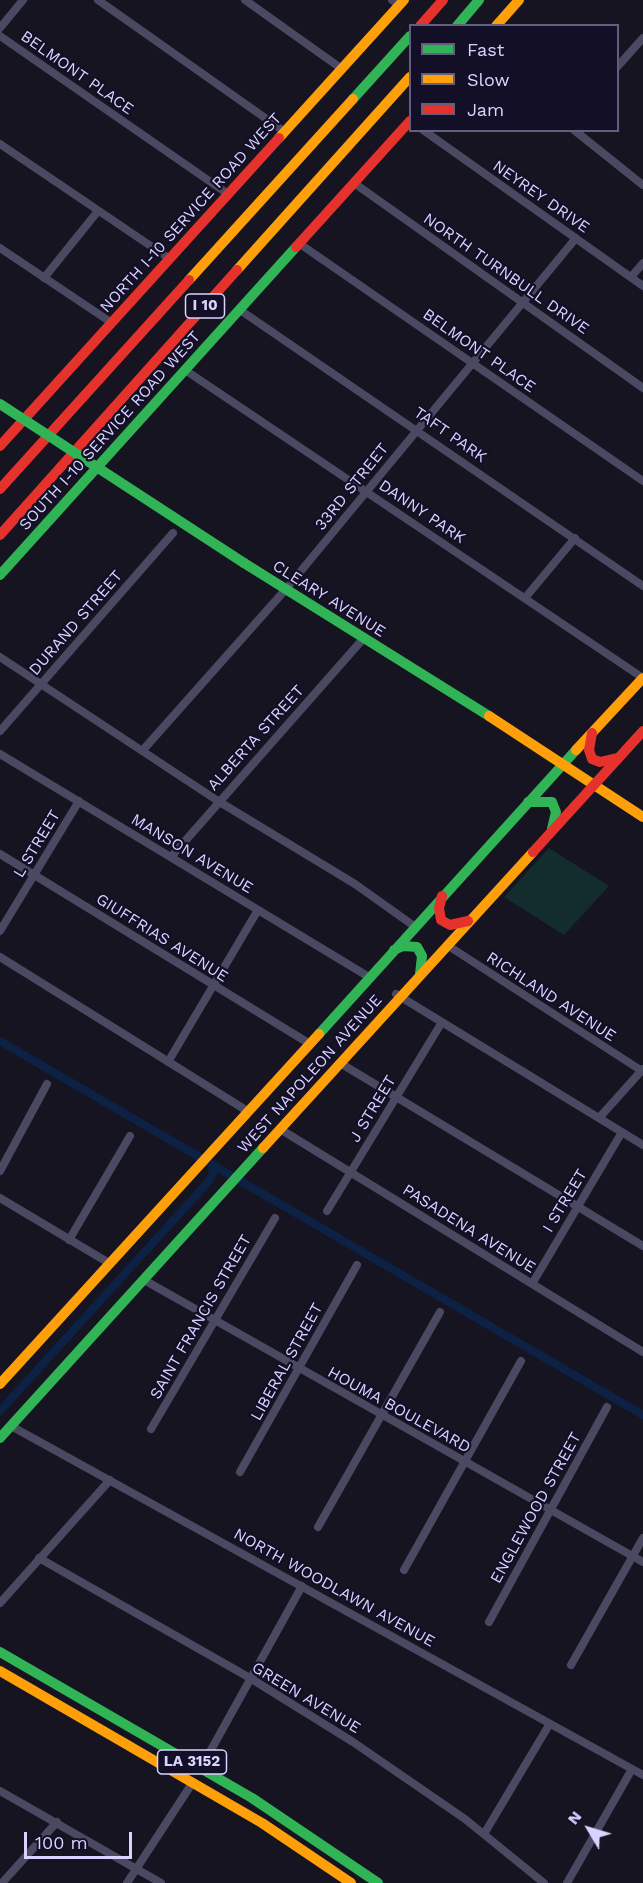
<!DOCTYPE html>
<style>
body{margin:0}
#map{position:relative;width:643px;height:1883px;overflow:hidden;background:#161421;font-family:"Work Sans",sans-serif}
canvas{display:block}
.legend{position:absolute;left:409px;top:24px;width:210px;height:108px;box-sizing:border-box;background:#130f26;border:2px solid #625e7d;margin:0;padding:8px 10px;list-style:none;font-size:18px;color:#d9d4ff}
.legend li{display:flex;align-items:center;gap:12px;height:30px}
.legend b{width:30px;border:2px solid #625e7d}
.north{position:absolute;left:559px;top:1799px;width:60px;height:60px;-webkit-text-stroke:4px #130f26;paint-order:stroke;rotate:308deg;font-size:16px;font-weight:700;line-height:24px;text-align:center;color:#d9d4ff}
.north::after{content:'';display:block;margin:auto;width:21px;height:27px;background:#d9d4ff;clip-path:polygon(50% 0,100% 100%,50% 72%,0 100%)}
.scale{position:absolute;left:24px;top:1832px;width:108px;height:27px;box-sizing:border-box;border:3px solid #d9d4ff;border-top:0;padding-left:8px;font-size:18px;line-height:21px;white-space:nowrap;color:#d9d4ff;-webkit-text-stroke:4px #130f26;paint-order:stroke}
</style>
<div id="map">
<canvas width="643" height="1883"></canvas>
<ul class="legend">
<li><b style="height:8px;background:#30b455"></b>Fast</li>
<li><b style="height:8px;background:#ff9f0a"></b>Slow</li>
<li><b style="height:8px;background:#e5322d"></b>Jam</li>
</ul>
<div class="north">N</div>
<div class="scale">100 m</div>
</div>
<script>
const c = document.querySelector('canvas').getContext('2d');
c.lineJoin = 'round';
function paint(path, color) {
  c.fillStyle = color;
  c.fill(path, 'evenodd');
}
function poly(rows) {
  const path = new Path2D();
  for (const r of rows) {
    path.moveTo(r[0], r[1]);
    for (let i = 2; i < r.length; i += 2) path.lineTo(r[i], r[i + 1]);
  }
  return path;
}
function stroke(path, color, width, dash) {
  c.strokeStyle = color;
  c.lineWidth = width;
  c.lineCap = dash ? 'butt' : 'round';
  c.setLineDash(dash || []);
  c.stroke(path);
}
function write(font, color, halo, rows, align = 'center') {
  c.font = font + ' "Work Sans",sans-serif';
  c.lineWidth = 4.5;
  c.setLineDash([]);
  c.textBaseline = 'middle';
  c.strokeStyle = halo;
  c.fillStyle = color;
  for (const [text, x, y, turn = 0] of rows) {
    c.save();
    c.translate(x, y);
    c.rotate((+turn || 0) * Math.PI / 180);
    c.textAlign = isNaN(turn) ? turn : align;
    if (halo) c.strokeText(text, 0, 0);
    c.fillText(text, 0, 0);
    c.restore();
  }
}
const green = poly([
 [549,848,609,886,564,935,504,897]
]);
const canal = poly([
 [0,1041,643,1415],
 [0,1411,210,1180,213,1173,212,1164]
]);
const street = poly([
 [98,0,285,132],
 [245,0,342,69],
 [392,0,399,5],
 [0,28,23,0],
 [0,36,228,194],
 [618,66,643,38],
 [423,130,643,286],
 [574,130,643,185],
 [0,144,170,259],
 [354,183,643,388],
 [300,244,643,481],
 [0,248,112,323],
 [631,277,643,263],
 [44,278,98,211],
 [240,310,643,586],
 [185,370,643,678],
 [525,598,575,538],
 [0,657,218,801,355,884,414,926],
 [0,731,173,533],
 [143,750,286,589,576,238],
 [0,754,369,977],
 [0,854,310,1044],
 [171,857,363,639],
 [0,931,79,801],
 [447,945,642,1071],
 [0,957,249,1112],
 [396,994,643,1145],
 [168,1062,258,910],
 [340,1063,643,1246],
 [599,1118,643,1069],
 [280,1129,643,1352],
 [0,1171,47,1084],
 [0,1198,109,1263],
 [327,1211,442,1022],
 [69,1240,130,1136],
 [144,1280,643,1562],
 [532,1284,622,1132],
 [11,1426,643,1775],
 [151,1429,275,1218],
 [240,1472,357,1265],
 [318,1527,440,1312],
 [39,1558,250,1678,353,1742,465,1819,544,1883],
 [404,1570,521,1361],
 [0,1603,110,1480],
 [489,1622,607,1407],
 [571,1665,643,1538],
 [201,1768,302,1586],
 [0,1791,161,1883],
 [484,1834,549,1725],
 [2,1883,57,1822],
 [127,1883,193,1782],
 [567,1883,632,1769]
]);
const fast = poly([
 [457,26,479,0],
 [353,99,410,36],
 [244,563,489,716],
 [0,575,296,247],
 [528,802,552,802,556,812,552,829],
 [394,950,403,946,417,947,422,956,420,974],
 [319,1034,576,750],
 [0,1438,263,1148],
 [0,1652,252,1798,378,1883]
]);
const slow = poly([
 [496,26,519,0],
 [279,138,404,0],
 [237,270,410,77],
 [189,280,353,99],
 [489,716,643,817],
 [576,750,643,678],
 [263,1148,533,852],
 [0,1384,319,1034],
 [0,1671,262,1823,351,1883]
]);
const jam = poly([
 [420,26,443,0],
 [296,247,410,121],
 [0,446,279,138],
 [0,489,189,280],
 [0,535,237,270],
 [592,733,589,750,592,759,600,762,617,758],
 [533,852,643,731],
 [442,896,439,908,441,920,450,925,468,921]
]);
const fastBridge = poly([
 [0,404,244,563]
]);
const shields = [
 [205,306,39],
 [192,1762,69]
];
const shieldNames = [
 ["I 10",205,306],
 ["LA 3152",192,1762]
];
const streetNames = [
 ["BELMONT PLACE",77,73,35],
 ["NEYREY DRIVE",541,197,35],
 ["NORTH I-10 SERVICE ROAD WEST",191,213,-48],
 ["NORTH TURNBULL DRIVE",506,274,35],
 ["BELMONT PLACE",479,351,35],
 ["SOUTH I-10 SERVICE ROAD WEST",110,431,-48],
 ["TAFT PARK",450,435,35],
 ["33RD STREET",352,487,-51],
 ["DANNY PARK",422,512,34],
 ["CLEARY AVENUE",329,599,32],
 ["DURAND STREET",76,623,-49],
 ["ALBERTA STREET",256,738,-48],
 ["L STREET",37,844,-59],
 ["MANSON AVENUE",192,854,31],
 ["GIUFFRIAS AVENUE",162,938,32],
 ["RICHLAND AVENUE",551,997,33],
 ["WEST NAPOLEON AVENUE",310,1074,-48],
 ["J STREET",373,1109,-59],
 ["I STREET",565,1201,-59],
 ["PASADENA AVENUE",469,1229,32],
 ["SAINT FRANCIS STREET",201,1317,-60],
 ["LIBERAL STREET",287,1362,-61],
 ["HOUMA BOULEVARD",399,1410,29],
 ["ENGLEWOOD STREET",536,1508,-61],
 ["NORTH WOODLAWN AVENUE",334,1588,29],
 ["GREEN AVENUE",306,1698,31]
];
paint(green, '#132c2d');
stroke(canal, '#0d2144', 8);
stroke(street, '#4a4962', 8);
stroke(fast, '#30b455', 10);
stroke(slow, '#ff9f0a', 10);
stroke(jam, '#e5322d', 10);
stroke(fastBridge, '#30b455', 10);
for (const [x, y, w] of shields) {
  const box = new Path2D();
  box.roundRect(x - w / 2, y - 12, w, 24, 4.5);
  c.fillStyle = '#130f26';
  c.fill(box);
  stroke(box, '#d9d4ff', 1.5);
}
write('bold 15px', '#d9d4ff', null, shieldNames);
write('16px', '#d9d4ff', '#130f26', streetNames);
</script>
